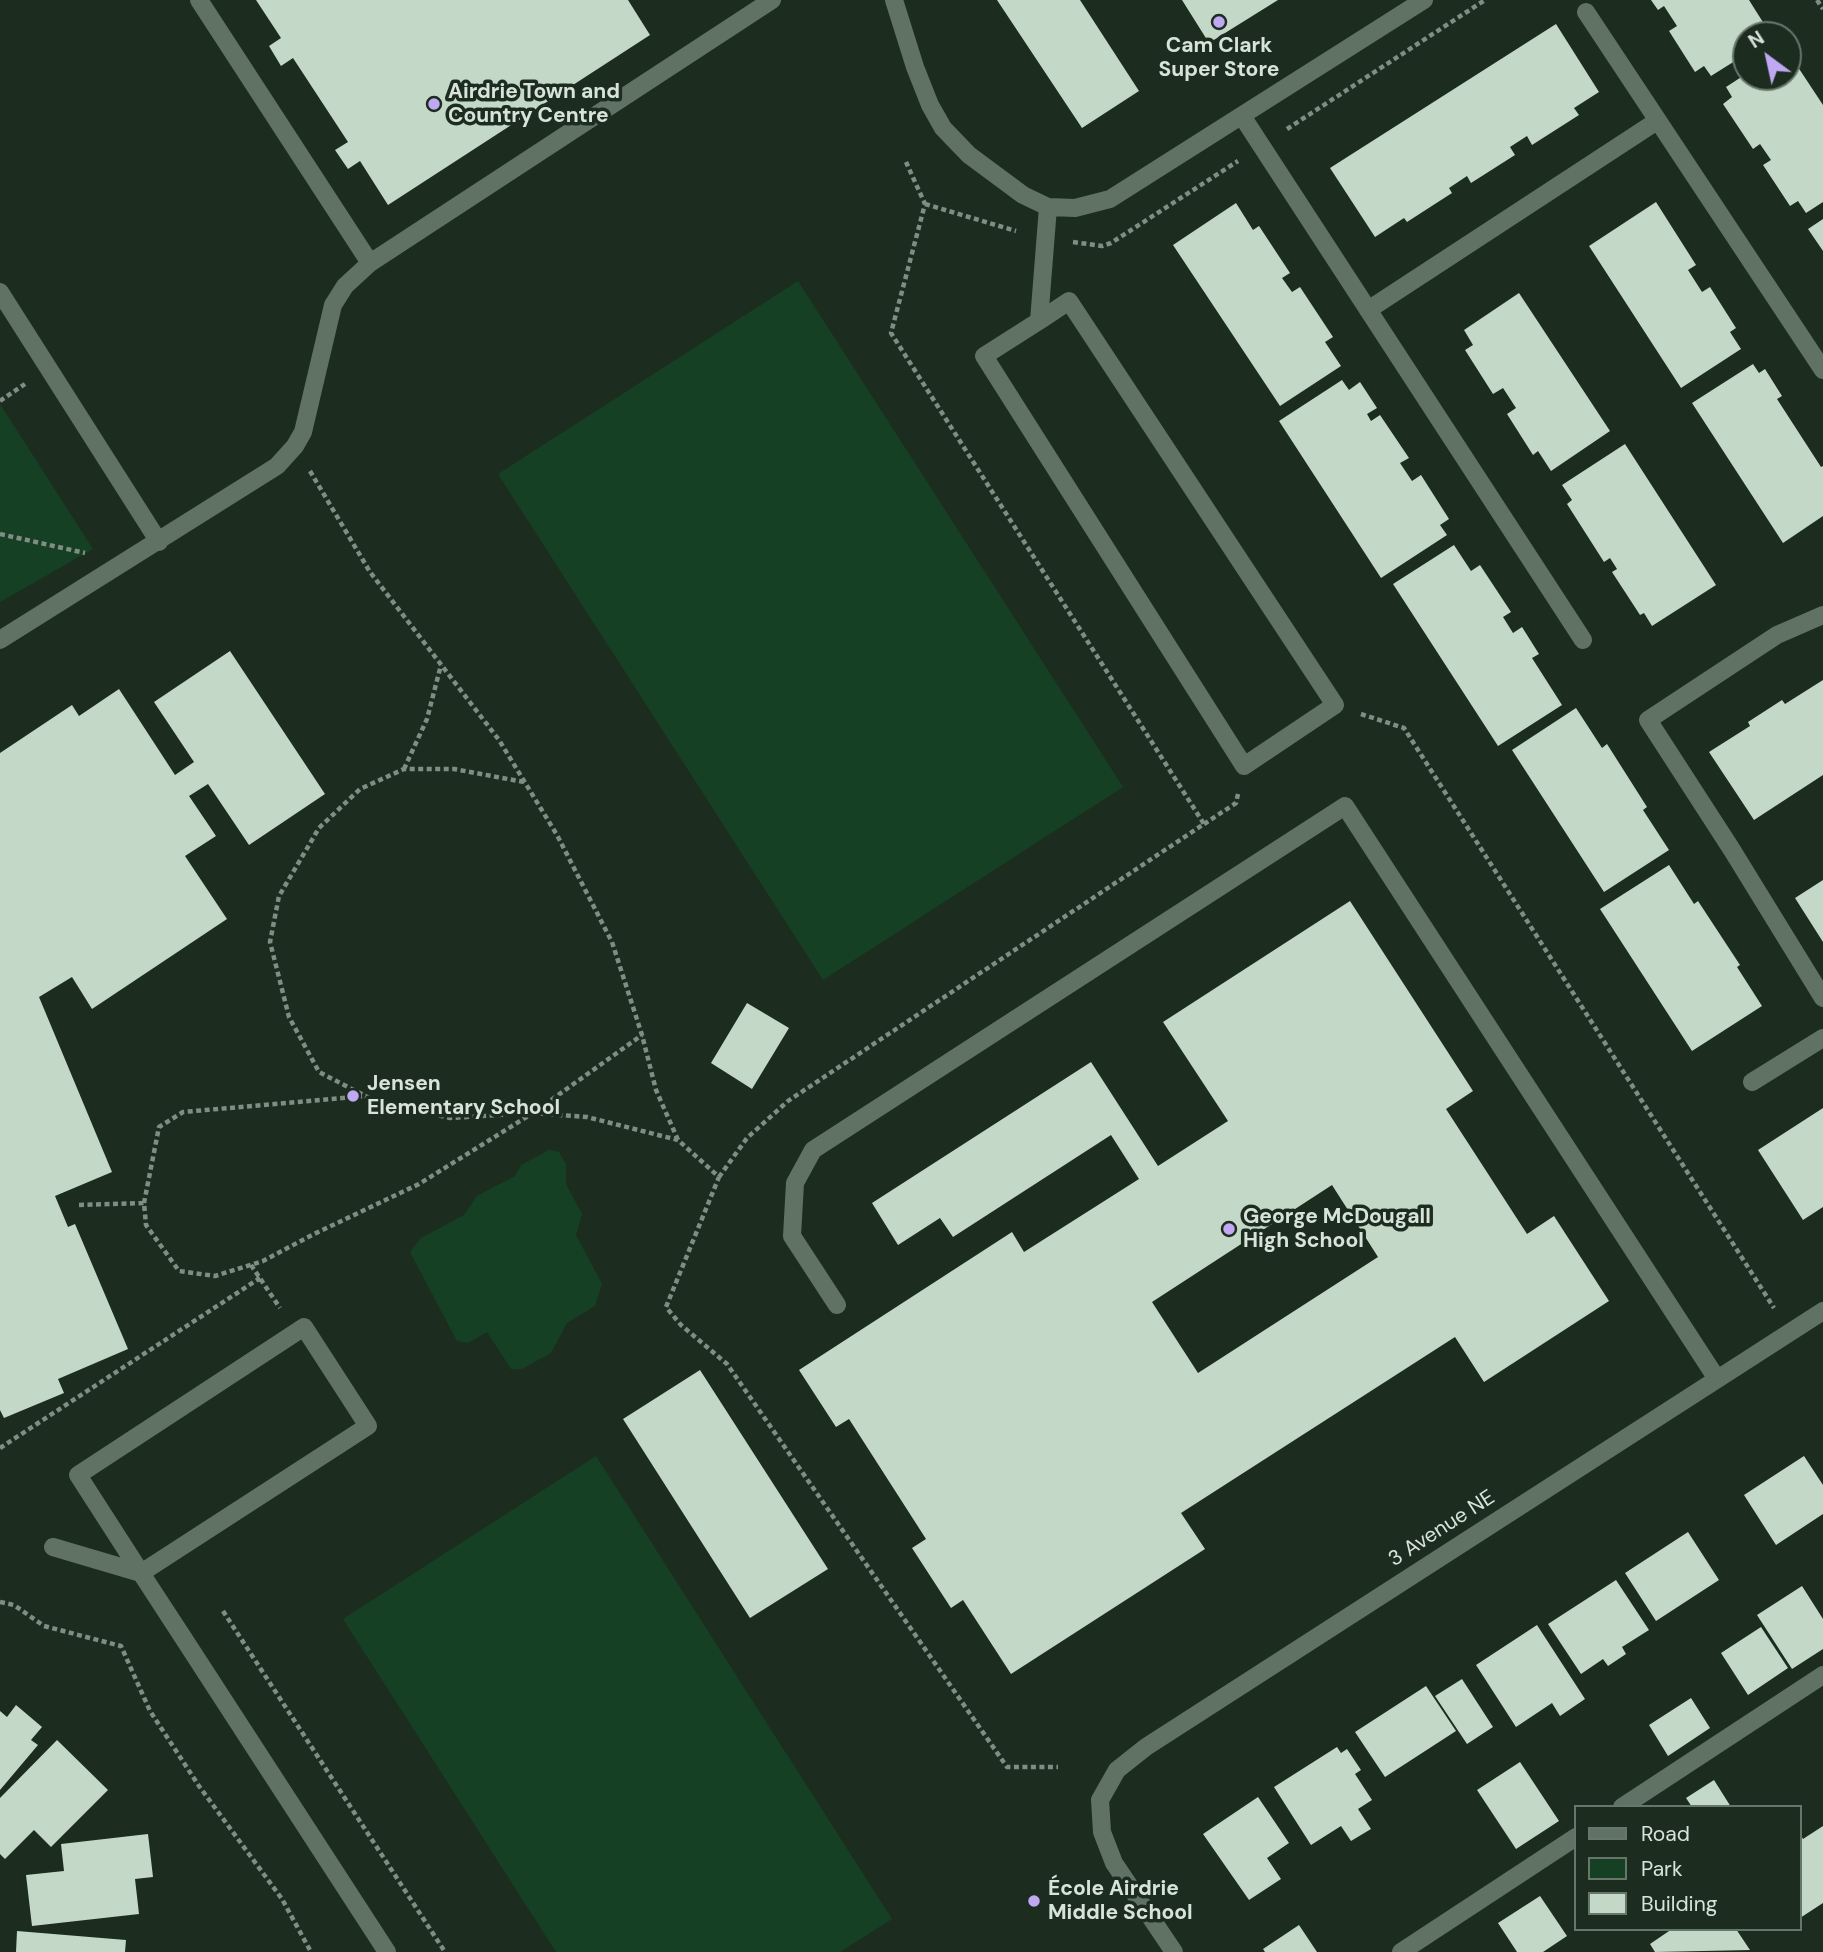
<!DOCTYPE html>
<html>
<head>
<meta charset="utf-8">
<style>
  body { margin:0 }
  #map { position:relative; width:1823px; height:1952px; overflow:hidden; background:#1c2d20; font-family:"DM Sans",sans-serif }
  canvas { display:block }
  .legend { position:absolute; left:1574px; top:1805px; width:228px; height:126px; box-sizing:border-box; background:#1c2d20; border:2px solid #67766a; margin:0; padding:9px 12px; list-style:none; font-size:21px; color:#d8e3da }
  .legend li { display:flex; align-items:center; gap:14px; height:35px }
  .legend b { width:35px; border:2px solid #67766a }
  .north { position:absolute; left:1732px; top:21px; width:70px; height:70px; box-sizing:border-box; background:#1c2d20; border:2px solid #67766a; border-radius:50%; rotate:327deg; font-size:19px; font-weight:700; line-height:28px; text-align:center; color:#d8e3da }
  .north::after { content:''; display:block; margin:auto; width:24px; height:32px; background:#c0a8f3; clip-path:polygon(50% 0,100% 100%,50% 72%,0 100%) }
</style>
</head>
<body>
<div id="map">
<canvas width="1823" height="1952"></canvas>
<ul class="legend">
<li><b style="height:9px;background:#607264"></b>Road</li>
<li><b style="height:19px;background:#154023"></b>Park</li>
<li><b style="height:19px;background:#c3d8c7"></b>Building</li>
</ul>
<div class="north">N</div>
</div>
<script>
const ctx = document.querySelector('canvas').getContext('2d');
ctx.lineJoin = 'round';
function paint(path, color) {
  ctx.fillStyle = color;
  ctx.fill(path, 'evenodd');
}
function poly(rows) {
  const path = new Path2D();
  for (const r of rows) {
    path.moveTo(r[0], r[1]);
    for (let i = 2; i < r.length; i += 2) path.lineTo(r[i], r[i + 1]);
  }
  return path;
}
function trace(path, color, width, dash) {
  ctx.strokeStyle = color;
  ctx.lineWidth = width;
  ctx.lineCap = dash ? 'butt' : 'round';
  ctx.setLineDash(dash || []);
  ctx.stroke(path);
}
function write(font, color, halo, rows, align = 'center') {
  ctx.font = font + ' "DM Sans",sans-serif';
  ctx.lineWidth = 7;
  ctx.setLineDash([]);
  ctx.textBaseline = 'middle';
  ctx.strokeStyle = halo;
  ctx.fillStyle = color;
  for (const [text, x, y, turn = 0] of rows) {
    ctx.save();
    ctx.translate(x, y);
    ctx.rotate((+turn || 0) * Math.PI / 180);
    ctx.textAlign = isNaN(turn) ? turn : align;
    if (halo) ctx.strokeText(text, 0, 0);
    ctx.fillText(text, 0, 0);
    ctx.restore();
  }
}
const green = poly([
  [798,281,1123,787,823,980,498,474],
  [0,404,93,549,0,602],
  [549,1150,559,1152,566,1164,566,1184,582,1214,576,1235,602,1284,595,1306,567,1323,551,1353,522,1369,511,1369,487,1332,468,1343,457,1341,410,1252,421,1238,464,1215,477,1196,515,1176,521,1165],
  [596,1456,892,1919,840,1952,556,1952,343,1619]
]);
const building = poly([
  [256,0,628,0,650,35,388,205,360,161,348,169,335,150,348,142,293,58,281,66,269,46,281,38],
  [997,0,1080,0,1139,91,1082,128],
  [1182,0,1278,0,1209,43],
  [1651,0,1749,0,1771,35,1746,35,1746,54,1711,76,1704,66,1695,72,1669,31,1677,26,1664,6,1658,10],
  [1556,24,1599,92,1574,108,1579,115,1532,145,1527,136,1510,147,1515,155,1471,183,1467,176,1449,188,1452,193,1407,222,1404,218,1375,237,1330,168],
  [1788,52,1823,105,1823,202,1806,213,1798,201,1790,206,1763,165,1771,160,1760,144,1753,149,1723,104,1732,97,1726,87,1746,74,1746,77,1788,77],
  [1656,202,1696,265,1688,270,1702,292,1710,287,1736,328,1730,332,1741,349,1681,388,1589,246],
  [1236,203,1253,230,1259,226,1290,273,1282,278,1292,292,1300,287,1333,337,1325,342,1341,366,1280,406,1173,245],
  [1823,219,1823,251,1808,229],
  [1519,293,1610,431,1551,471,1538,451,1533,455,1507,414,1516,408,1503,388,1493,394,1465,350,1473,345,1464,330],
  [1753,364,1759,373,1765,369,1782,396,1777,399,1821,467,1823,466,1823,516,1783,543,1692,403],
  [1342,380,1349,390,1360,382,1377,408,1367,414,1371,421,1380,415,1409,458,1400,463,1412,481,1421,475,1449,519,1440,525,1447,535,1381,578,1279,421],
  [1625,444,1716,585,1652,626,1644,613,1640,615,1612,572,1617,569,1610,558,1604,562,1567,504,1572,500,1562,485],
  [1454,545,1471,571,1480,565,1511,612,1503,617,1513,633,1522,627,1539,654,1532,658,1562,705,1498,746,1393,584],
  [230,651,325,794,249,845,208,784,189,796,216,836,185,856,227,919,92,1009,72,977,39,997,112,1172,55,1196,68,1227,75,1224,128,1349,58,1379,64,1393,4,1418,0,1410,0,753,72,705,79,716,119,689,175,775,194,762,154,702],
  [1823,680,1823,775,1754,820,1709,752,1750,726,1748,722,1782,700,1785,704],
  [1576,708,1602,748,1607,744,1647,807,1643,810,1669,850,1604,892,1512,750],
  [1669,865,1694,904,1698,901,1740,965,1737,967,1762,1006,1692,1051,1600,909],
  [1823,880,1823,942,1795,898],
  [1350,901,1473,1091,1446,1109,1527,1234,1554,1216,1609,1301,1484,1382,1455,1337,1181,1513,1205,1549,1011,1674,963,1600,951,1608,912,1548,926,1539,849,1419,836,1427,799,1370,1012,1232,1024,1252,1139,1179,1111,1135,953,1237,940,1218,898,1245,872,1203,1091,1062,1158,1166,1228,1121,1163,1022],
  [1332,1185,1378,1257,1198,1373,1152,1302],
  [747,1003,789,1028,752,1089,711,1063],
  [1823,1108,1823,1207,1803,1220,1758,1150],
  [700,1370,828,1569,750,1618,623,1419],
  [1804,1456,1823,1485,1823,1514,1776,1545,1744,1495],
  [1688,1532,1719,1580,1656,1621,1625,1573],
  [1616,1580,1649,1630,1622,1647,1626,1654,1608,1666,1603,1659,1581,1674,1548,1624],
  [1802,1586,1823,1619,1823,1649,1792,1669,1757,1615],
  [1537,1625,1585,1699,1560,1716,1552,1703,1516,1727,1476,1665],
  [1761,1627,1788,1668,1748,1695,1721,1653],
  [1462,1679,1493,1727,1467,1744,1435,1696],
  [1426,1686,1456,1731,1385,1777,1355,1732],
  [1691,1698,1710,1728,1668,1756,1649,1725],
  [16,1705,42,1727,31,1740,38,1745,0,1790,0,1711,7,1717],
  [57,1740,108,1790,51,1847,34,1830,5,1859,0,1854,0,1798],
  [1337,1747,1341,1753,1347,1749,1361,1770,1355,1774,1372,1800,1358,1809,1371,1829,1351,1841,1341,1826,1311,1845,1274,1787],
  [1520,1762,1559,1821,1516,1849,1477,1790],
  [1714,1780,1731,1807,1692,1807,1686,1798],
  [1258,1797,1289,1843,1267,1858,1281,1879,1249,1900,1203,1834],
  [1823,1826,1823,1903,1800,1918,1800,1834,1803,1839],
  [148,1834,153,1877,135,1879,139,1914,32,1926,26,1875,64,1871,61,1844],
  [1540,1896,1567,1936,1543,1952,1517,1952,1498,1923],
  [1299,1925,1317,1952,1265,1952,1263,1949],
  [1672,1929,1736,1929,1750,1950,1655,1952,1650,1944],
  [17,1931,126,1940,125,1952,16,1952]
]);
const path = poly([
  [1817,0,1823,9],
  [1287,129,1485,0],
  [925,204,1016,231],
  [1073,242,1102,246,1111,243,1238,161],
  [0,401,25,384],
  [310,471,370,572,499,740,557,835,612,942,642,1035,656,1090,678,1140,719,1177,666,1307,681,1325,727,1364,1007,1767,1058,1767],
  [0,534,85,553],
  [1361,714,1404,728,1774,1308],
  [404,769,427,719,441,665],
  [524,782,454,769,404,769,360,789,319,828,279,896,270,942,289,1017,319,1072,375,1101,450,1118,533,1113,587,1117,678,1140],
  [1204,824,1236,803,1238,794],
  [719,1177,747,1138,788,1101,1204,824,891,333,925,204,906,162],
  [144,1203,159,1127,183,1112,366,1096],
  [79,1205,144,1203,146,1225,179,1271,215,1276,263,1261,312,1235,419,1184,533,1113,642,1035],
  [251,1265,280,1308],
  [0,1448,260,1278],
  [0,1602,14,1605,44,1626,121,1646,150,1711,199,1786,282,1899,311,1952],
  [223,1611,445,1952]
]);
const service = poly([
  [199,0,370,263],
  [894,0,915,67,930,105,943,128,969,155,1023,195,1048,207,1075,208,1110,199,1424,0],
  [1586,12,1823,370],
  [1242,116,1583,640],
  [0,292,159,542],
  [1368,310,1657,121],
  [1039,321,1069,301,1335,705,1244,766,984,356,1039,321,1048,207],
  [1823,615,1777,635,1648,720,1732,850,1823,998],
  [0,640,277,466,295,446,303,432,333,305,345,286,370,263,772,0],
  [1752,1082,1823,1038],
  [837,1305,792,1236,795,1183,813,1150,1345,806,1717,1379],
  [53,1547,141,1573,368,1426,304,1327,78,1475,141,1573,184,1639,387,1952],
  [1622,1807,1823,1675],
  [1401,1952,1576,1837]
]);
const minor = poly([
  [1174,1952,1114,1863,1102,1832,1100,1800,1117,1770,1146,1747,1823,1311]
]);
const markers = [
  [1219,22,7,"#c0a8f3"],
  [434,104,7,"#c0a8f3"],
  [353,1096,7,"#c0a8f3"],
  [1229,1229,7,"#c0a8f3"],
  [1034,1901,7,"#c0a8f3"]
];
const poiNames = [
  ["Cam Clark",1219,46,"center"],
  ["Super Store",1219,70,"center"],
  ["Airdrie Town and",448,92],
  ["Country Centre",448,116],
  ["Jensen",367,1084],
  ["Elementary School",367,1108],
  ["George McDougall",1243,1217],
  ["High School",1243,1241],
  ["École Airdrie",1048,1889],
  ["Middle School",1048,1913]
];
const streetNames = [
  ["3 Avenue NE",1442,1529,-33]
];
paint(green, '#154023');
paint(building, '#c3d8c7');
trace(path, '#808d83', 4.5, [5, 3.5]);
trace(service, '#607264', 18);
trace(minor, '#607264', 18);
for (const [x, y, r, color] of markers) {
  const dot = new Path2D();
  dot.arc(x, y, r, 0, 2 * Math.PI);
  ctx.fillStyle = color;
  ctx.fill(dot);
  trace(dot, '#1c2d20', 2.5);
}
write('bold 21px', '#d8e3da', '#1c2d20', poiNames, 'left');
write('21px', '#d8e3da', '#1c2d20', streetNames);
</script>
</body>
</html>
